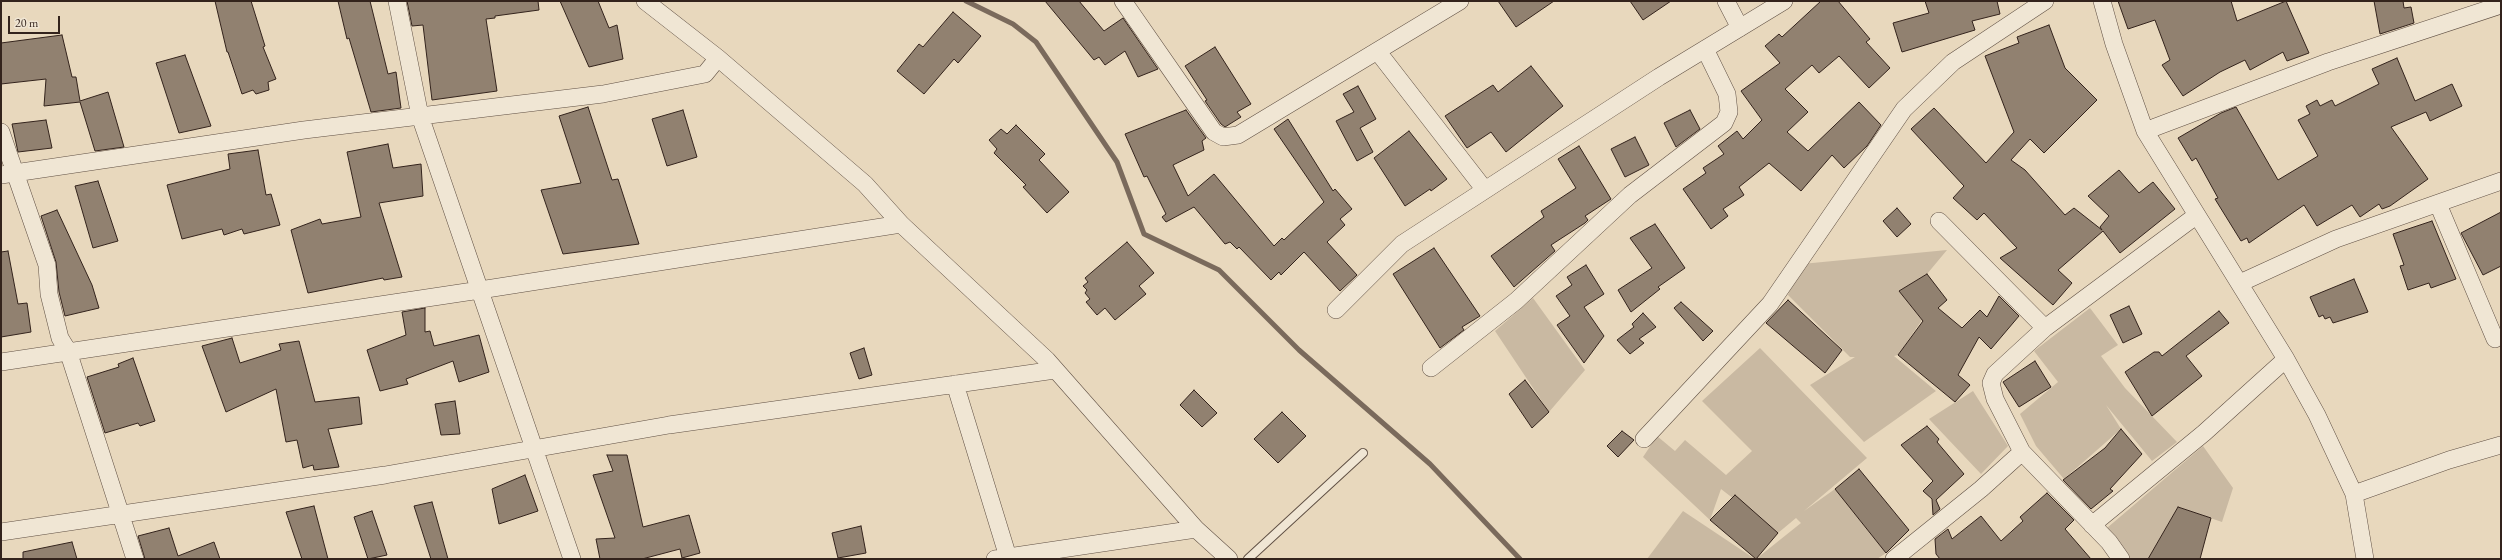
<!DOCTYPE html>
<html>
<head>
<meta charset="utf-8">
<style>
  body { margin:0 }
  #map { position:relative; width:2502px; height:560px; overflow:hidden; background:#e8d8bd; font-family:"EB Garamond",serif }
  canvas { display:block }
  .frame { position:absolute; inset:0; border:2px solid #33231c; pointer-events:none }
  .scale { position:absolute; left:8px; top:16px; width:52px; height:18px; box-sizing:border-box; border:2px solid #33231c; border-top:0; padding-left:5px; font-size:12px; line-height:14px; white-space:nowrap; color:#33231c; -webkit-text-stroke:3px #f0e6d4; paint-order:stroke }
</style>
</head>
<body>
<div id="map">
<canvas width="2502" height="560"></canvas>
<div class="frame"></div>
<div class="scale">20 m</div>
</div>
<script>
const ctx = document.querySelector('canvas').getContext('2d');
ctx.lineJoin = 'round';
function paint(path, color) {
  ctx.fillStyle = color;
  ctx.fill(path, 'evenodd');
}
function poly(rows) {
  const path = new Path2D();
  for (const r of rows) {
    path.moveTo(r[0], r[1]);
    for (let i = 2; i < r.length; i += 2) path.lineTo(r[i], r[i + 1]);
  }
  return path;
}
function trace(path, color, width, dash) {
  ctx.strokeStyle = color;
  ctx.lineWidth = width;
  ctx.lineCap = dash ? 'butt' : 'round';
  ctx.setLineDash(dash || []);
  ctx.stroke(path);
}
const green = poly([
  [1947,250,1927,274,1899,291,1922,320,1898,355,1894,356,1936,391,1864,442,1810,385,1855,357,1850,357,1788,295,1802,264],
  [1533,298,1585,370,1549,412,1495,331],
  [2090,308,2118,345,2101,356,2125,388,2177,442,2152,461,2106,405,2121,429,2064,479,2036,446,2020,414,2058,382,2034,351],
  [1760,348,1867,458,1804,511,1835,489,1886,553,1877,559,1756,559,1801,523,1796,518,1778,533,1721,489,1710,520,1643,457,1657,436,1675,451,1685,440,1726,475,1752,451,1702,401],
  [1973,391,2008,446,1981,474,1929,419],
  [2203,446,2233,488,2222,522,2178,507,2148,559,2128,559,2107,528],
  [1683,511,1755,559,1647,559]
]);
const stream = poly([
  [966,1,1013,24,1036,42,1117,162,1144,234,1219,270,1299,350,1430,464,1520,559]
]);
const building = poly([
  [215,1,251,1,265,46,263,47,276,79,268,82,269,90,256,94,253,90,242,94,228,52,227,52,215,1],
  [338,1,370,1,388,74,396,72,401,108,371,112,349,38,347,39,338,1],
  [407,1,538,1,539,10,495,16,495,18,486,19,497,91,432,100,423,25,412,26,407,1],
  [560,1,598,1,609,28,617,25,623,59,589,67,560,1],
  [1045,1,1079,1,1104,31,1123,18,1158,69,1138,77,1125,51,1105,65,1099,57,1094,60,1045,1],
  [1498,1,1554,1,1516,27,1498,1],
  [1630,1,1671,1,1643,20,1630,1],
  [1821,1,1838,1,1870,39,1866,42,1890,68,1869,88,1839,56,1819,73,1812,65,1785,89,1808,112,1787,132,1808,151,1859,102,1881,125,1867,146,1844,168,1832,155,1801,191,1769,163,1739,187,1744,195,1723,209,1728,216,1711,229,1683,189,1706,173,1703,168,1724,154,1718,146,1737,131,1743,139,1762,120,1741,91,1780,63,1765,46,1779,34,1782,37,1821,1],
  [1925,1,1997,1,2000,14,1972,21,1975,30,1902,52,1893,23,1929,13,1925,1],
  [2118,1,2231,1,2237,21,2286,1,2309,53,2287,61,2283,52,2250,70,2245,60,2220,72,2183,96,2162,65,2170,60,2155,20,2128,29,2118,1],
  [2374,1,2403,1,2404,8,2411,7,2414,23,2380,34,2374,1],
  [953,12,981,36,958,63,954,59,924,94,897,71,919,44,923,47,953,12],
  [2049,25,2065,68,2097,100,2044,153,2030,139,2011,160,2025,170,2065,215,2074,208,2102,230,2100,227,2109,216,2088,196,2119,170,2139,193,2153,182,2175,209,2120,253,2103,231,2058,270,2072,283,2053,305,2000,258,2017,248,1984,213,1977,220,1953,198,1964,186,1911,129,1934,108,1986,163,2014,132,1985,56,2019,43,2017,37,2049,25],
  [62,35,72,77,76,77,80,101,108,92,124,147,95,151,80,102,44,106,46,79,1,84,1,43,62,35],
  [1215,47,1251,104,1237,112,1241,117,1225,127,1221,124,1205,101,1207,100,1185,66,1215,47],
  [185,55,211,126,179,133,156,63,185,55],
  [2397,58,2415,101,2452,84,2462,106,2430,121,2426,112,2391,127,2428,179,2390,206,2382,209,2379,204,2360,217,2352,205,2317,226,2304,205,2249,243,2247,238,2241,241,2215,199,2218,198,2196,158,2192,161,2178,138,2221,113,2236,107,2278,180,2318,156,2298,120,2310,114,2306,106,2317,100,2320,106,2332,100,2335,106,2379,84,2372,69,2397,58],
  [1531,66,1563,106,1506,152,1491,132,1467,148,1445,116,1493,85,1498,92,1531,66],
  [1358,86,1376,119,1360,128,1373,152,1357,161,1336,121,1354,112,1343,94,1358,86],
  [588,107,612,180,618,179,639,244,563,254,541,190,581,183,559,116,588,107],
  [683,110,697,157,667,166,652,119,683,110],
  [1186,110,1206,138,1202,141,1204,150,1173,165,1188,196,1214,174,1274,246,1282,238,1284,240,1324,202,1274,129,1288,119,1333,191,1335,189,1352,209,1340,219,1345,225,1327,242,1357,275,1340,291,1304,252,1281,275,1279,272,1271,280,1239,247,1237,249,1230,242,1225,244,1194,207,1166,222,1162,217,1166,214,1147,176,1144,177,1125,134,1186,110],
  [1690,110,1700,129,1676,147,1664,123,1690,110],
  [46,120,52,148,18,152,12,124,46,120],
  [1016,125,1045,154,1039,160,1069,192,1047,213,1023,187,1026,185,994,153,997,149,989,140,1001,129,1007,134,1016,125],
  [1409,131,1447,179,1431,191,1430,189,1405,206,1374,158,1409,131],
  [1635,137,1649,165,1625,177,1611,149,1635,137],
  [388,144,393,168,421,164,423,196,379,203,402,277,384,280,383,278,308,293,291,230,320,219,322,224,361,217,347,152,388,144],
  [1579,146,1611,199,1585,216,1588,220,1585,223,1551,245,1555,251,1514,287,1491,256,1544,217,1541,211,1576,188,1558,159,1579,146],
  [258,150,266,195,271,194,280,225,244,234,242,229,224,235,222,229,182,239,167,185,230,169,228,154,258,150],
  [98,181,118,241,93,248,75,186,98,181],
  [1897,208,1911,224,1897,237,1883,221,1897,208],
  [57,210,92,285,99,308,65,316,59,292,56,262,41,216,57,210],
  [2501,212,2501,266,2483,275,2461,233,2501,212],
  [2432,221,2456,279,2431,288,2429,283,2408,290,2400,266,2404,265,2393,234,2432,221],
  [1655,224,1685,268,1658,287,1660,289,1631,312,1618,290,1652,268,1630,238,1655,224],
  [1127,242,1154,273,1139,286,1146,294,1115,320,1105,308,1097,315,1086,302,1090,299,1085,293,1087,290,1083,286,1088,282,1085,278,1127,242],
  [1434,248,1480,316,1462,327,1464,330,1440,348,1393,274,1434,248],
  [8,251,18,304,27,303,31,332,1,337,1,252,8,251],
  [1586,265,1604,294,1584,307,1604,336,1584,363,1557,325,1570,316,1556,296,1572,285,1567,277,1586,265],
  [1927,274,1947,300,1938,308,1962,328,1980,310,1987,317,1999,296,2019,316,1991,349,1979,337,1958,375,1970,385,1955,402,1898,355,1923,321,1899,291,1927,274],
  [2354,279,2368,312,2333,323,2330,317,2325,319,2323,315,2319,317,2310,297,2354,279],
  [1788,300,1842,350,1825,373,1766,323,1788,300],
  [1681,302,1713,331,1703,341,1674,308,1681,302],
  [2129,306,2142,334,2123,343,2110,315,2129,306],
  [425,308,425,332,430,331,434,346,479,335,489,372,459,382,453,361,406,379,408,384,380,391,367,350,406,335,402,312,425,308],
  [2219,311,2229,323,2186,356,2202,376,2152,416,2125,372,2154,352,2159,352,2162,356,2219,311],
  [1643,313,1656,327,1639,339,1644,343,1630,354,1617,340,1634,327,1632,324,1643,313],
  [232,338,240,363,281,350,279,344,299,341,315,402,359,397,362,424,328,429,339,467,314,470,313,465,303,468,297,440,286,442,276,389,226,412,202,346,232,338],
  [864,348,872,375,859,379,850,353,864,348],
  [133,358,155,421,140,426,138,423,105,433,87,377,119,367,118,364,133,358],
  [2035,361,2051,387,2019,407,2003,382,2035,361],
  [1525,380,1549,412,1532,428,1509,394,1525,380],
  [1194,390,1217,413,1202,427,1180,405,1194,390],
  [455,401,460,434,441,435,435,404,455,401],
  [1282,412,1306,436,1278,463,1254,439,1282,412],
  [1927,426,1939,439,1937,442,1964,474,1936,500,1940,509,1933,515,1932,499,1923,491,1933,481,1901,445,1927,426],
  [2121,429,2142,454,2110,489,2113,491,2091,509,2063,480,2105,448,2121,429],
  [1622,431,1634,440,1618,457,1607,446,1622,431],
  [607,455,627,455,643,527,689,515,700,553,682,558,680,549,642,559,600,559,596,539,615,538,593,475,613,471,607,455],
  [1859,469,1909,530,1886,553,1835,489,1859,469],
  [525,475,538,511,499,524,492,489,525,475],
  [2047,493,2074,520,2065,529,2091,559,1940,559,1936,554,1935,539,1948,529,1952,539,1981,516,2001,541,2023,521,2020,517,2047,493],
  [1735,495,1778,533,1756,559,1710,520,1735,495],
  [432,502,448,559,431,559,414,506,432,502],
  [314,506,328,559,302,559,286,512,314,506],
  [2178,507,2211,518,2200,559,2148,559,2178,507],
  [372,511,387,555,368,559,354,517,372,511],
  [861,526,866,553,838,558,832,533,861,526],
  [169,528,178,556,214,542,220,559,145,559,138,536,169,528],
  [72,542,77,559,23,559,23,552,72,542]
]);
const service = poly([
  [1248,559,1363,453]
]);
const minor = poly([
  [397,1,420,116,572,559],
  [645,1,718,58,865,184,901,224,1047,360,1196,529,1229,559],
  [1123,1,1214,132,1223,137,1238,135,1460,1],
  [1726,1,1740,28],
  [2102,1,2114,44,2145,131,2286,359,2317,415,2354,494,2365,559],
  [1378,52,1485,190],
  [2145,131,2328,62,2501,5],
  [1,132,47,265,49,294,60,338,68,351,135,559],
  [1,175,304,130,603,94,705,74,718,58],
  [2438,204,2495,339],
  [1939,221,2045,328],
  [2240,283,2336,239,2501,181],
  [1336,310,1402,244,1659,77,1784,1],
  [1,362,480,290,901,224],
  [1431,368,1516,301,1630,195,1724,123,1729,112,1727,94,1705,49],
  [955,384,1008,557],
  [1644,439,1770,304,1904,109,1953,62,2045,1],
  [2354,494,2449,460,2501,445],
  [2092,525,2204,433,2286,359],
  [1,532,385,475,669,425,1055,370],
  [995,559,1196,529],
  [1894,559,1981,489,2022,452],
  [2121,559,2109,542,2022,452,1995,399,1991,383,1995,374,2045,328,2197,215]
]);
paint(green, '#c9b9a2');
trace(stream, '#7a6a5c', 5);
paint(building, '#918170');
trace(building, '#33231c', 1);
trace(service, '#605044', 10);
trace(minor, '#605044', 18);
trace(service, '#f0e6d4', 8);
trace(minor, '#f0e6d4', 17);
</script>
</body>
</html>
